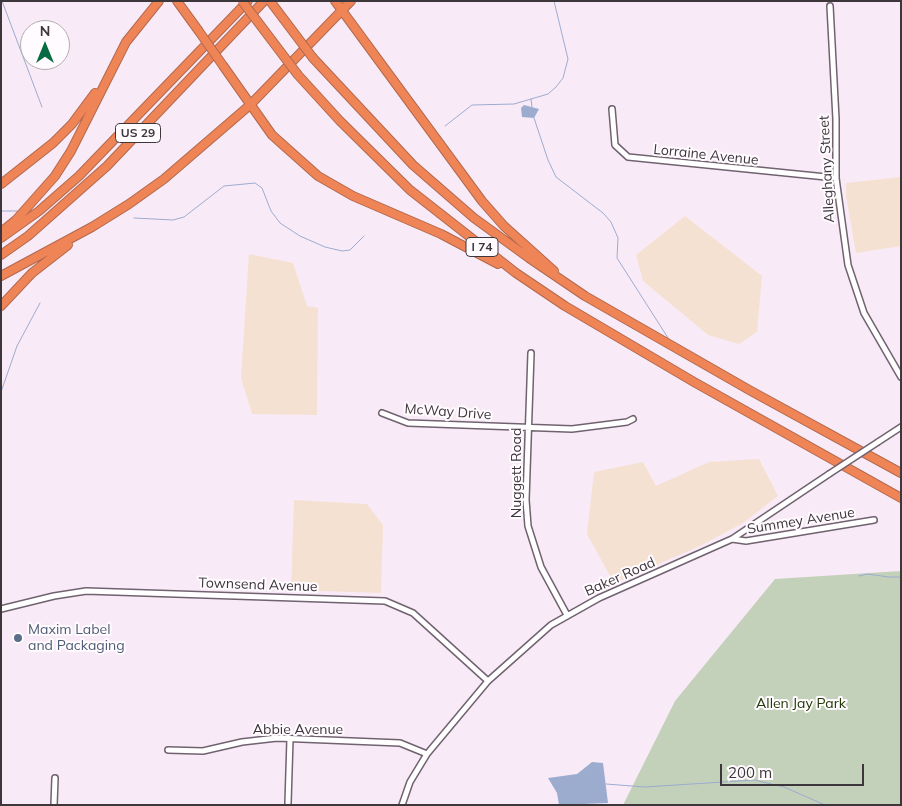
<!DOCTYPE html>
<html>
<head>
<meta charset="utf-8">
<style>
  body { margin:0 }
  #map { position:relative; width:902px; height:806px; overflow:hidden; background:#f9eaf7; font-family:Mulish,sans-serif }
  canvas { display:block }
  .frame { position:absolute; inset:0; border:2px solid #3d373c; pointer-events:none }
  .north { position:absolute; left:20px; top:20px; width:50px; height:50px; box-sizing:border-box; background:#fffbfe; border:1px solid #b1adb0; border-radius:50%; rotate:0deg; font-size:14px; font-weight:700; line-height:20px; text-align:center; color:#3d373c }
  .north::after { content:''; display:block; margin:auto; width:18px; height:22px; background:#086c42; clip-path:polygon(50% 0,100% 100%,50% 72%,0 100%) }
  .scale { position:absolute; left:720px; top:764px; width:144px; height:22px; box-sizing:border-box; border:2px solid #3d373c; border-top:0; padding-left:6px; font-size:15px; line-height:18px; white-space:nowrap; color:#3d373c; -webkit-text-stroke:4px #fffbfe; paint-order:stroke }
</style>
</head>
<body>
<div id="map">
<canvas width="902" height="806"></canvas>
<div class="frame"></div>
<div class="north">N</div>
<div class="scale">200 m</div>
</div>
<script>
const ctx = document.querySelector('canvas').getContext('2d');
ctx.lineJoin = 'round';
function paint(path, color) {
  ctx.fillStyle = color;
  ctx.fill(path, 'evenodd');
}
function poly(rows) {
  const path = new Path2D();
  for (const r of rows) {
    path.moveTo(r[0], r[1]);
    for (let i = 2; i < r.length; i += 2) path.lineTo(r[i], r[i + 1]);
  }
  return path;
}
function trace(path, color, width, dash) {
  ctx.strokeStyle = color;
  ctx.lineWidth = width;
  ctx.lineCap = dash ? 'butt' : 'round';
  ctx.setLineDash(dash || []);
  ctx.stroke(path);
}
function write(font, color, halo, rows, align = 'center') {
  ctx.font = font + ' Mulish,sans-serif';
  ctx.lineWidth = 4;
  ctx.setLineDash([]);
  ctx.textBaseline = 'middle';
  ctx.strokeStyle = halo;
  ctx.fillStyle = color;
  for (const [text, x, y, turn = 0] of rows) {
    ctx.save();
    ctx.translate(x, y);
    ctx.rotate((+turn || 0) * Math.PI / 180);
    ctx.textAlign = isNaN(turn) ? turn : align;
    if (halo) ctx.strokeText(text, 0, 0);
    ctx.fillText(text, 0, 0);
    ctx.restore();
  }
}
const industrial = poly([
  [901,177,901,246,856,253,846,196,846,183],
  [685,216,762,276,757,332,739,344,708,335,643,281,636,255],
  [249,254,293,263,307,306,318,308,317,415,252,414,241,378],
  [759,459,778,496,743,523,700,546,614,583,587,534,594,472,643,462,656,486,709,462],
  [294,500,367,504,383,525,381,593,291,590]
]);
const green = poly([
  [901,571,901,805,623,805,675,701,775,579]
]);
const water = poly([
  [524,105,539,109,534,118,522,117,521,108],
  [592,762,603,763,608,803,559,805,557,793,548,778,577,774]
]);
const stream = poly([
  [2,1,42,107],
  [531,99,532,107],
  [534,118,548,160,556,177,603,213,611,222,618,238,617,258,670,341],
  [445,126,472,105,514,104,548,94,556,87,563,78,568,59,554,1],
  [1,211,19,211],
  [134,218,173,220,184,217,224,186,255,183,262,188,271,211,280,223,300,236,325,247,342,251,350,250,364,236],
  [1,392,17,346,40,303],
  [859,576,867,574,889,577,901,577],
  [606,784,645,787,754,780,784,787,825,805]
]);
const minor = poly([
  [830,6,836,119,836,178,848,265,864,313,901,377],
  [612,109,615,145,628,157,836,178],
  [531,353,526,500,528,526,541,567,567,615],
  [382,413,408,423,572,429,627,422,633,419],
  [878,442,901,427],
  [732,539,746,541,874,520],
  [1,609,54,596,86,591,385,601,413,613,488,681],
  [168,750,203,751,242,742,277,738,400,743,427,754],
  [288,803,290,739],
  [54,805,55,778],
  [402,805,410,782,427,754,488,681,551,625,599,598,732,539,829,474]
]);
const highway = poly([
  [177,1,198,30],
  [335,1,482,201,504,226,554,271],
  [313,58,413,165,474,218,529,258,585,296,751,391,901,473],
  [224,67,272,135,318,176,353,196,441,234,498,264],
  [298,75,340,121,410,190,516,273,565,306,694,382,901,498],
  [1,184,53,143,72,124,95,93],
  [1,232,16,220,55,176,71,151,126,42,159,1],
  [1,238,39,211,79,176,248,1],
  [1,255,28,236,107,166,264,1],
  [1,276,92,227,129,204,164,179,250,105,351,1],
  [1,306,32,273,68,245]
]);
const minorBridge = poly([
  [829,474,878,442]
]);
const highwayBridge = poly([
  [242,1,298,75],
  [270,1,313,58],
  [198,30,224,67]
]);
const markers = [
  [18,638,5,"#5c6f8a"]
];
const shields = [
  [138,133,45],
  [482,247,32]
];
const shieldNames = [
  ["US 29",138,133],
  ["I 74",482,247]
];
const streetNames = [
  ["Lorraine Avenue",706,155,6],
  ["Alleghany Street",827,169,-93],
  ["McWay Drive",448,412,4],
  ["Nuggett Road",517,473,-90],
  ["Summey Avenue",801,521,-9],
  ["Baker Road",620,577,-24],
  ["Townsend Avenue",258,585,2],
  ["Abbie Avenue",298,730]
];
const serviceNames = [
  ["Maxim Label",28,630],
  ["and Packaging",28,646]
];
const parkNames = [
  ["Allen Jay Park",801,704]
];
paint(industrial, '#f5e1d2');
paint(green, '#c3d1ba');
paint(water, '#9caccf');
trace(stream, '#9caccf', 1);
trace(minor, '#70636f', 8);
trace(highway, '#b1694e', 10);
trace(minor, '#fff', 5);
trace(highway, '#ef8457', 8);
trace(minorBridge, '#70636f', 8, []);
trace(highwayBridge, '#b1694e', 10, []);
trace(minorBridge, '#fff', 5);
trace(highwayBridge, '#ef8457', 8);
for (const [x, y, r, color] of markers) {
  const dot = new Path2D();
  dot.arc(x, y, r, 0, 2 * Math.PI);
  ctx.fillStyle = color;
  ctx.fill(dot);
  trace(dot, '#fffbfe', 2);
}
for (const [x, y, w] of shields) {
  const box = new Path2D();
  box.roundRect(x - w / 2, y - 9.5, w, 19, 4);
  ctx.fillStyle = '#fffbfe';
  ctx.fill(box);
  trace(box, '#3d373c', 1);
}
write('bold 12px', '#3d373c', null, shieldNames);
write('14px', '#3d373c', '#fffbfe', streetNames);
write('14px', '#4e5e75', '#fffbfe', serviceNames, 'left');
write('14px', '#203a05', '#fffbfe', parkNames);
</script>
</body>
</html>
